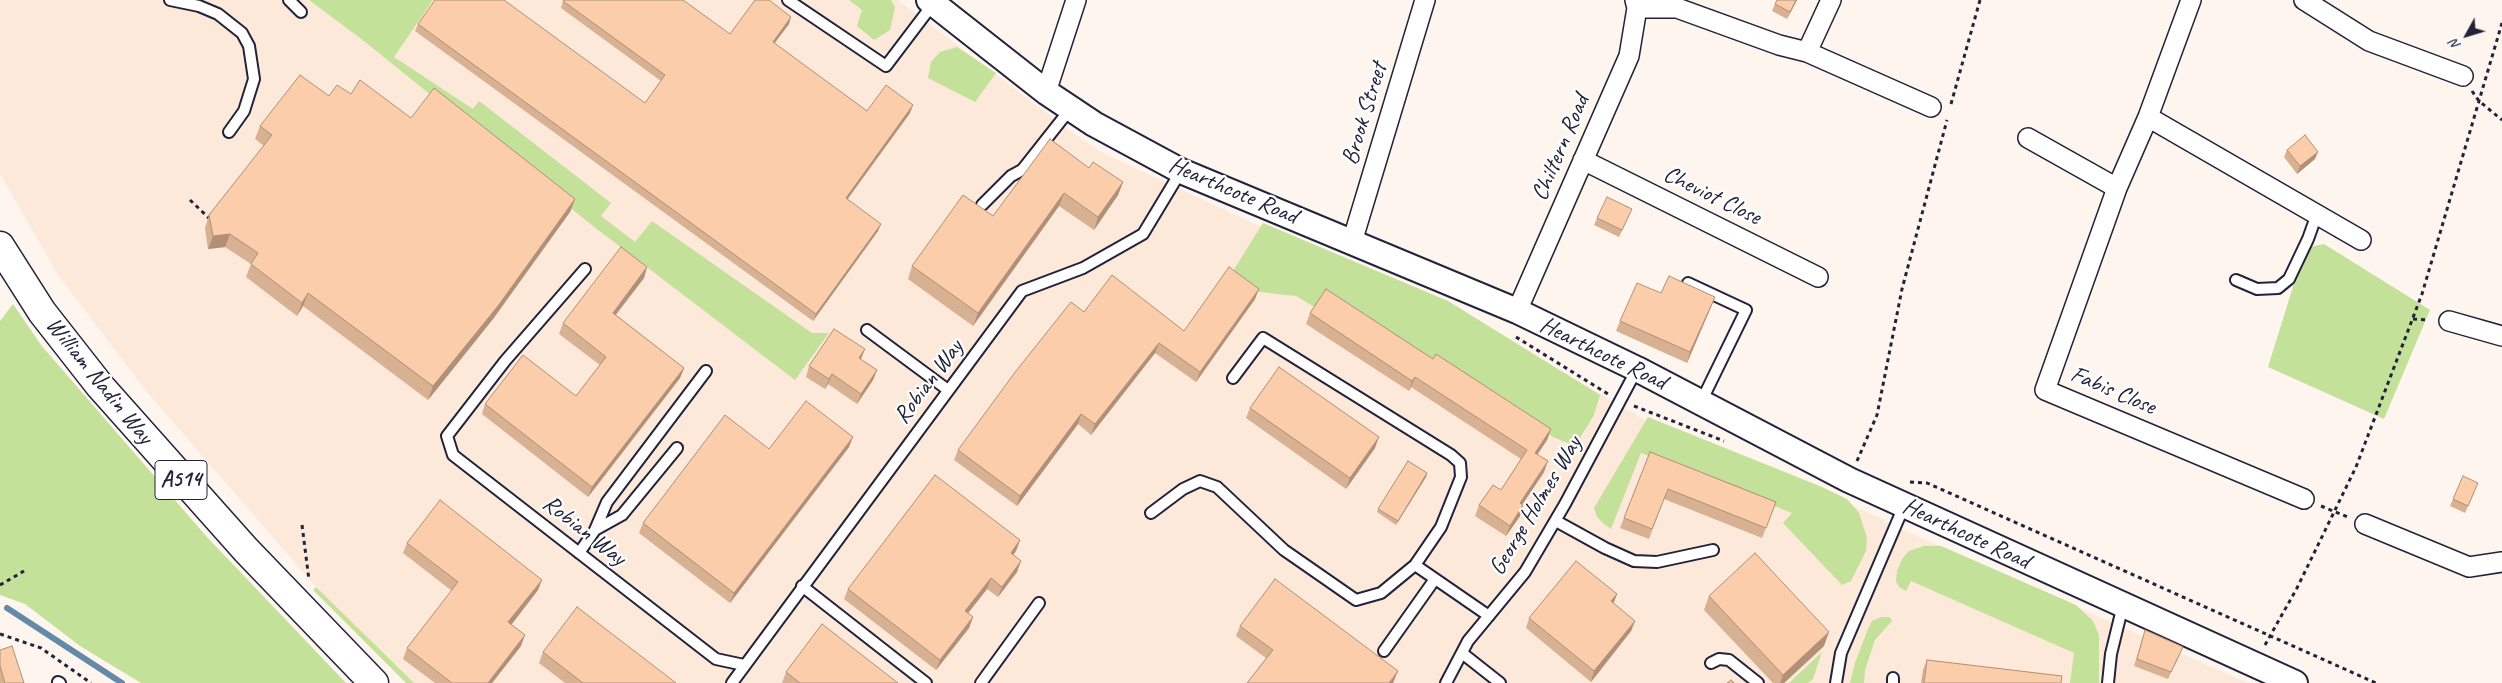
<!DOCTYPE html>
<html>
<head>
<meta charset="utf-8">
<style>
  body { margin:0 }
  #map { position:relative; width:2502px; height:683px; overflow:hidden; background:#fef5ee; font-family:Caveat,sans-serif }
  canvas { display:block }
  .north { position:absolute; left:2442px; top:10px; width:50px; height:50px; -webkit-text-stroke:4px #fff; paint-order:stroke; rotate:231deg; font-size:14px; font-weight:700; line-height:20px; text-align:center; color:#22223b }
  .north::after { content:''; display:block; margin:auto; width:18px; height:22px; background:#22223b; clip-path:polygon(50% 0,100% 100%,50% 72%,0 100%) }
</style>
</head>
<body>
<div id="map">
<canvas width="2502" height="683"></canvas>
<div class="north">N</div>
</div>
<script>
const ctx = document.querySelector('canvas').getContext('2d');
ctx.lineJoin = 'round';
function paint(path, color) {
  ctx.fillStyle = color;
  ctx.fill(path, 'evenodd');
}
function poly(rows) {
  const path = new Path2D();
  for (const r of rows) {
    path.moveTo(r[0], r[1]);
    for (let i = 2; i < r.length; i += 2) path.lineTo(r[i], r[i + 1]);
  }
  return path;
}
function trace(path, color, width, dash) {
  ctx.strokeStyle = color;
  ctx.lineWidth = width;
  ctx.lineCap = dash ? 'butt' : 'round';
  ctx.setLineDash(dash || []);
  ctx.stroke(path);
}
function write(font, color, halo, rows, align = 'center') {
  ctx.font = font + ' Caveat,sans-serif';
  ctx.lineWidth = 4.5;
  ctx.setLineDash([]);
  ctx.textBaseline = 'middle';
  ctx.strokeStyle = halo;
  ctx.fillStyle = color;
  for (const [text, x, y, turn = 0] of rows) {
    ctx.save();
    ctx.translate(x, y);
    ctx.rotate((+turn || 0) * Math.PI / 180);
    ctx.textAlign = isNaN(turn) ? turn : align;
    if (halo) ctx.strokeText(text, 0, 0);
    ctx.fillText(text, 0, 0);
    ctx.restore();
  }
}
const built = poly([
  [0,0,309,0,364,41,391,0,898,0,1070,131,1101,152,1255,224,1437,298,1645,420,1819,489,1904,530,2248,683,412,683,316,587,146,391,58,275,0,174]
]);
const green = poly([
  [309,0,433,0,394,57,473,109,479,101,611,203,601,216,635,242,652,221,812,333,829,333,795,380,593,226,364,41],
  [849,0,891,0,895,7,890,30,874,40,857,26,862,10],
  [957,47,996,73,975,102,928,78,931,62,940,52],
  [1263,223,1448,301,1600,395,1594,415,1575,446,1553,437,1435,360,1429,362,1316,308,1296,296,1259,292,1233,271],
  [2324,244,2430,310,2384,419,2268,367,2305,248],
  [13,304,41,345,206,536,346,683,141,683,80,646,25,604,0,595,0,321],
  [1648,417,1822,487,1847,499,1859,513,1867,538,1866,551,1851,581,1842,585,1783,523,1792,513,1641,453,1611,529,1604,524,1597,517,1594,508],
  [1924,546,1941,546,2076,605,2093,621,2099,635,2099,683,2070,683,2074,653,1911,581,1906,591,1899,587,1896,581,1897,571,1902,559,1909,551],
  [316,587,414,683,406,683,313,590],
  [1881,617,1890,617,1892,621,1875,640,1865,670,1864,683,1850,683,1855,663,1868,629,1872,621],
  [1822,652,1813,679,1808,683,1789,683]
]);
const stream = poly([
  [7,608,122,683]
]);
const path = poly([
  [2472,91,2479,101,2502,120],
  [1951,104,1980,0],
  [190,200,211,220],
  [2413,319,2429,320],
  [1516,337,1608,394],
  [1634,406,1724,441],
  [1857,461,1877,415,1902,289,1947,120],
  [1910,482,1927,483,2376,683],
  [2321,506,2348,517],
  [302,525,309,580],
  [0,585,24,571],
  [0,634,41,648,91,683],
  [2265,645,2297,588,2356,467,2422,294,2502,23]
]);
const service = poly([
  [170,0,199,6,218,14,242,33,249,46,254,79,244,111,229,132],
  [289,0,301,12],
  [788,0,886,66,933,4],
  [982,205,1011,176,1022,170,1071,108],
  [585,269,505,361,447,436,453,455,716,659,744,665],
  [2236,280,2257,289,2278,288,2289,279,2308,239,2317,214],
  [1688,283,1746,310,1701,402],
  [867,330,948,390],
  [1233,378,1263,338,1451,455,1460,463,1461,477,1441,527,1415,565,1489,616],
  [1151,513,1183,489,1200,481,1217,487,1284,550,1356,600,1381,593,1415,565],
  [1556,521,1605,548,1634,561,1657,562,1713,550],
  [595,530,622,515,677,448],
  [579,553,595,530,607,502,706,371],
  [802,586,926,683],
  [1384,651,1435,579],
  [1462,653,1500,683],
  [1711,663,1719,659,1729,660,1758,683],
  [58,682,60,683],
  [732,683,1022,291,1083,268,1143,234,1181,171],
  [981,683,1039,603],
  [1446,683,1468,641,1525,572,1565,504,1637,369],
  [1836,683,1841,653,1904,506],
  [1893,683,1893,678],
  [2108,683,2111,654,2123,605]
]);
const minor = poly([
  [2191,0,2148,117,2117,188,2045,390,2304,499],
  [2304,0,2369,41,2463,76],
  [1637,8,1677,8,1779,45,1807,52,1831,0],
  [1807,52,1931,107],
  [1046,92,1076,0],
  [2148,117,2361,240],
  [2028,138,2117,188],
  [1583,160,1818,277],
  [1352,242,1425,0],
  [1517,311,1629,56,1637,8,1635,0],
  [2449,321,2502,336],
  [2365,524,2469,567,2502,562]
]);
const tertiary = poly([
  [929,0,1046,92,1094,124,1181,171,1517,311,1637,369,1849,480,2295,683]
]);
const primary = poly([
  [0,246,42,312,100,386,246,550,374,683]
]);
const wall = poly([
  [1797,0,1787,19,1772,11,1775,4],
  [563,1,730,34,789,24,774,44,867,111,910,113,847,200,878,231,813,321,415,31,418,24,645,103,661,81,561,8],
  [351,94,411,118,575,199,570,212,493,319,428,400,303,306,297,316,246,277,251,264,225,247,208,249,205,228,209,215,264,146,255,139,260,126,329,96],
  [2287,150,2315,159,2297,174,2284,157],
  [1089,168,1123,182,1118,195,1094,230,1059,206,973,326,908,279,912,266,993,216],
  [1629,216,1619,237,1594,225,1597,218],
  [647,267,644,278,616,315,684,368,680,378,588,497,482,414,485,404,576,396,600,365,559,334,563,323],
  [1661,293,1715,297,1711,307,1687,363,1616,331,1620,321],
  [1255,299,1196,382,1155,353,1091,435,1078,424,1017,506,954,460,958,450,1084,312,1184,331],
  [1310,313,1433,359,1551,429,1547,440,1537,455,1544,472,1522,505,1520,516,1506,536,1475,516,1479,505,1501,490,1521,459,1411,387,1409,391,1306,324],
  [861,360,877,370,873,380,857,404,828,384,825,389,806,377,809,366],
  [1250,408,1375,448,1346,489,1246,418],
  [849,447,730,603,639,533,643,523,769,449],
  [1650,452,1776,502,1762,538,1664,499,1649,539,1620,528],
  [1427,473,1426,477,1396,525,1377,512,1378,509],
  [2475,490,2465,513,2450,506,2453,499],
  [1020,540,1016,551,1013,555,1017,572,998,597,987,589,968,613,973,617,969,628,936,670,844,599,848,589],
  [407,543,538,590,511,625,521,646,492,683,435,683,403,659,407,648,452,591,403,553],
  [1617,594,1613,603,1635,621,1631,631,1591,682,1526,628,1529,618],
  [1709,596,1824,646,1784,683,1773,683,1704,610],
  [1240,626,1394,681,1393,683,1247,683,1266,658,1236,636],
  [2145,630,2180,654,2168,679,2134,666],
  [0,650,24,683,0,683],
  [543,652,676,683,565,683,539,663],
  [1927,660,2061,683,1921,683,1923,670],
  [786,672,898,683,782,683]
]);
const shadedWall = poly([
  [1796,0,1797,0,1787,19,1790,12],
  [791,17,789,24,770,49,773,42],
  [913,105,910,113,843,205,846,198],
  [2318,152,2315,159,2297,174,2300,166],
  [1123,182,1118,195,1094,230,1098,217],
  [1064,193,1059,206,973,326,978,313],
  [575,199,570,212,493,319,428,400,433,386],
  [881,224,878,231,813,321,816,314],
  [230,234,225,247,208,249,213,236],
  [647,267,644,278,609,323,613,313],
  [1259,289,1255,299,1196,382,1200,372],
  [308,293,303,306,297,316,302,303],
  [1715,297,1711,307,1687,363,1690,352],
  [1159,343,1155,353,1091,435,1095,424],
  [865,349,861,359,859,358],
  [684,368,680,378,588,497,592,487],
  [877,370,873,380,857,404,861,394],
  [832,374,828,384,825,389,829,379],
  [1415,377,1411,387,1409,391,1412,381],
  [1081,414,1078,424,1017,506,1020,496],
  [1551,429,1547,440,1531,464,1535,453],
  [853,437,849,447,730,603,734,593],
  [1379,437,1375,448,1346,489,1350,478],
  [1548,461,1544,472,1516,514,1520,503],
  [1427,473,1426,477,1396,525,1398,521],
  [1523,505,1520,516,1506,536,1510,526],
  [1020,540,1016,551,1007,563,1011,553],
  [1021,561,1017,572,998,597,1002,587],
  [991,578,987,589,961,622,965,611],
  [542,580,538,590,505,633,508,622],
  [1617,594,1613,605,1611,601],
  [973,617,969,628,936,670,940,660],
  [1635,621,1631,631,1591,682,1594,671],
  [1829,632,1824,646,1784,683,1780,683,1783,675],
  [525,635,521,646,492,683,488,683],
  [1398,671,1393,683,1389,683]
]);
const building = poly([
  [435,0,504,0,645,103,665,75,563,1,564,0,683,0,730,34,755,0,769,0,791,17,773,42,867,111,886,85,913,105,846,198,881,224,816,314,418,24,435,0],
  [1777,0,1796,0,1790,12,1775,4,1777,0],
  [300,75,329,96,337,85,351,94,360,80,411,118,434,88,575,199,498,306,433,386,308,293,302,303,251,264,258,253,230,234,213,236,209,215,272,135,260,126,300,75],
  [2305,135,2318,152,2300,166,2287,150,2305,135],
  [1050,139,1089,168,1093,162,1123,182,1098,217,1064,193,978,313,912,266,963,195,993,216,1050,139],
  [1607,197,1632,209,1622,230,1597,218,1607,197],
  [621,247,647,267,613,313,684,368,592,487,485,404,523,355,576,396,606,357,563,323,621,247],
  [1229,267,1259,289,1200,372,1159,343,1095,424,1081,414,1020,496,958,450,1016,371,1071,302,1084,312,1112,275,1184,331,1229,267],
  [1669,276,1715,297,1690,352,1620,321,1637,283,1661,293,1669,276],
  [1326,289,1433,359,1436,354,1551,429,1535,453,1548,461,1520,503,1523,505,1510,526,1479,505,1493,485,1501,490,1527,450,1415,377,1412,381,1310,313,1326,289],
  [834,329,865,349,859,358,877,370,861,394,832,374,829,379,809,366,834,329],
  [1279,367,1379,437,1350,478,1250,408,1279,367],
  [806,401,853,437,734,593,643,523,725,415,769,449,806,401],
  [1650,452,1776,502,1766,528,1668,489,1652,529,1624,518,1650,452],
  [1408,461,1427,473,1398,521,1378,509,1408,461],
  [935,475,1020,540,1011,553,1021,561,1002,587,991,578,965,611,973,617,940,660,848,589,935,475],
  [2463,476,2478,483,2468,506,2453,499,2463,476],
  [440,500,542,580,508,622,525,635,488,683,452,683,407,648,458,582,407,543,440,500],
  [1755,553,1829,632,1783,675,1709,596,1755,553],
  [1576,561,1617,594,1611,601,1635,621,1594,671,1529,618,1576,561],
  [1275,579,1398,671,1389,683,1247,683,1273,650,1240,626,1275,579],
  [577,607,676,683,583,683,543,652,577,607],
  [822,624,898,683,800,683,786,672,822,624],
  [2145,630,2183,647,2171,672,2137,659,2145,630],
  [12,646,24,683,5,683,0,666,0,650,12,646],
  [1927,660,2062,676,2061,683,1924,683,1927,660],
  [1731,680,1734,683,1727,683,1731,680]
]);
const shields = [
  [181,480,52]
];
const shieldNames = [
  ["A514",181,480]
];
const streetNames = [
  ["Brook Street",1365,114,-73],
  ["Chiltern Road",1561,148,-67],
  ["Hearthcote Road",1233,191,23],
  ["Cheviot Close",1712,196,26],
  ["Hearthcote Road",1603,354,26],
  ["William Nadin Way",99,381,51],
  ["Robian Way",929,382,-53],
  ["Fabis Close",2113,391,23],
  ["George Holmes Way",1536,506,-59],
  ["Robian Way",584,531,38],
  ["Hearthcote Road",1966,534,25]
];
paint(built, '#fde9da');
paint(green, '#c3e199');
trace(stream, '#648aa8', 6);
trace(service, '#22223b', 14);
trace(minor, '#22223b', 22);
trace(tertiary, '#22223b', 28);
trace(primary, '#22223b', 31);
trace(path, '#22223b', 3, [4, 4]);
trace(service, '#fff', 10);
trace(minor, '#fff', 19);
trace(tertiary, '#fff', 24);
trace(primary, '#fff', 28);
paint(wall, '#d8b092');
paint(shadedWall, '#b09077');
paint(building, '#fbcdaa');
trace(building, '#b09077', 1);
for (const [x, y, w] of shields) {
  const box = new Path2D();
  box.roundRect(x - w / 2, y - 19.5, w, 39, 4);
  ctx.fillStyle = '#fff';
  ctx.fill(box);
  trace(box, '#22223b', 1);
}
write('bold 22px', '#22223b', null, shieldNames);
write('24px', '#22223b', '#fff', streetNames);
</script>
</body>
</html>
